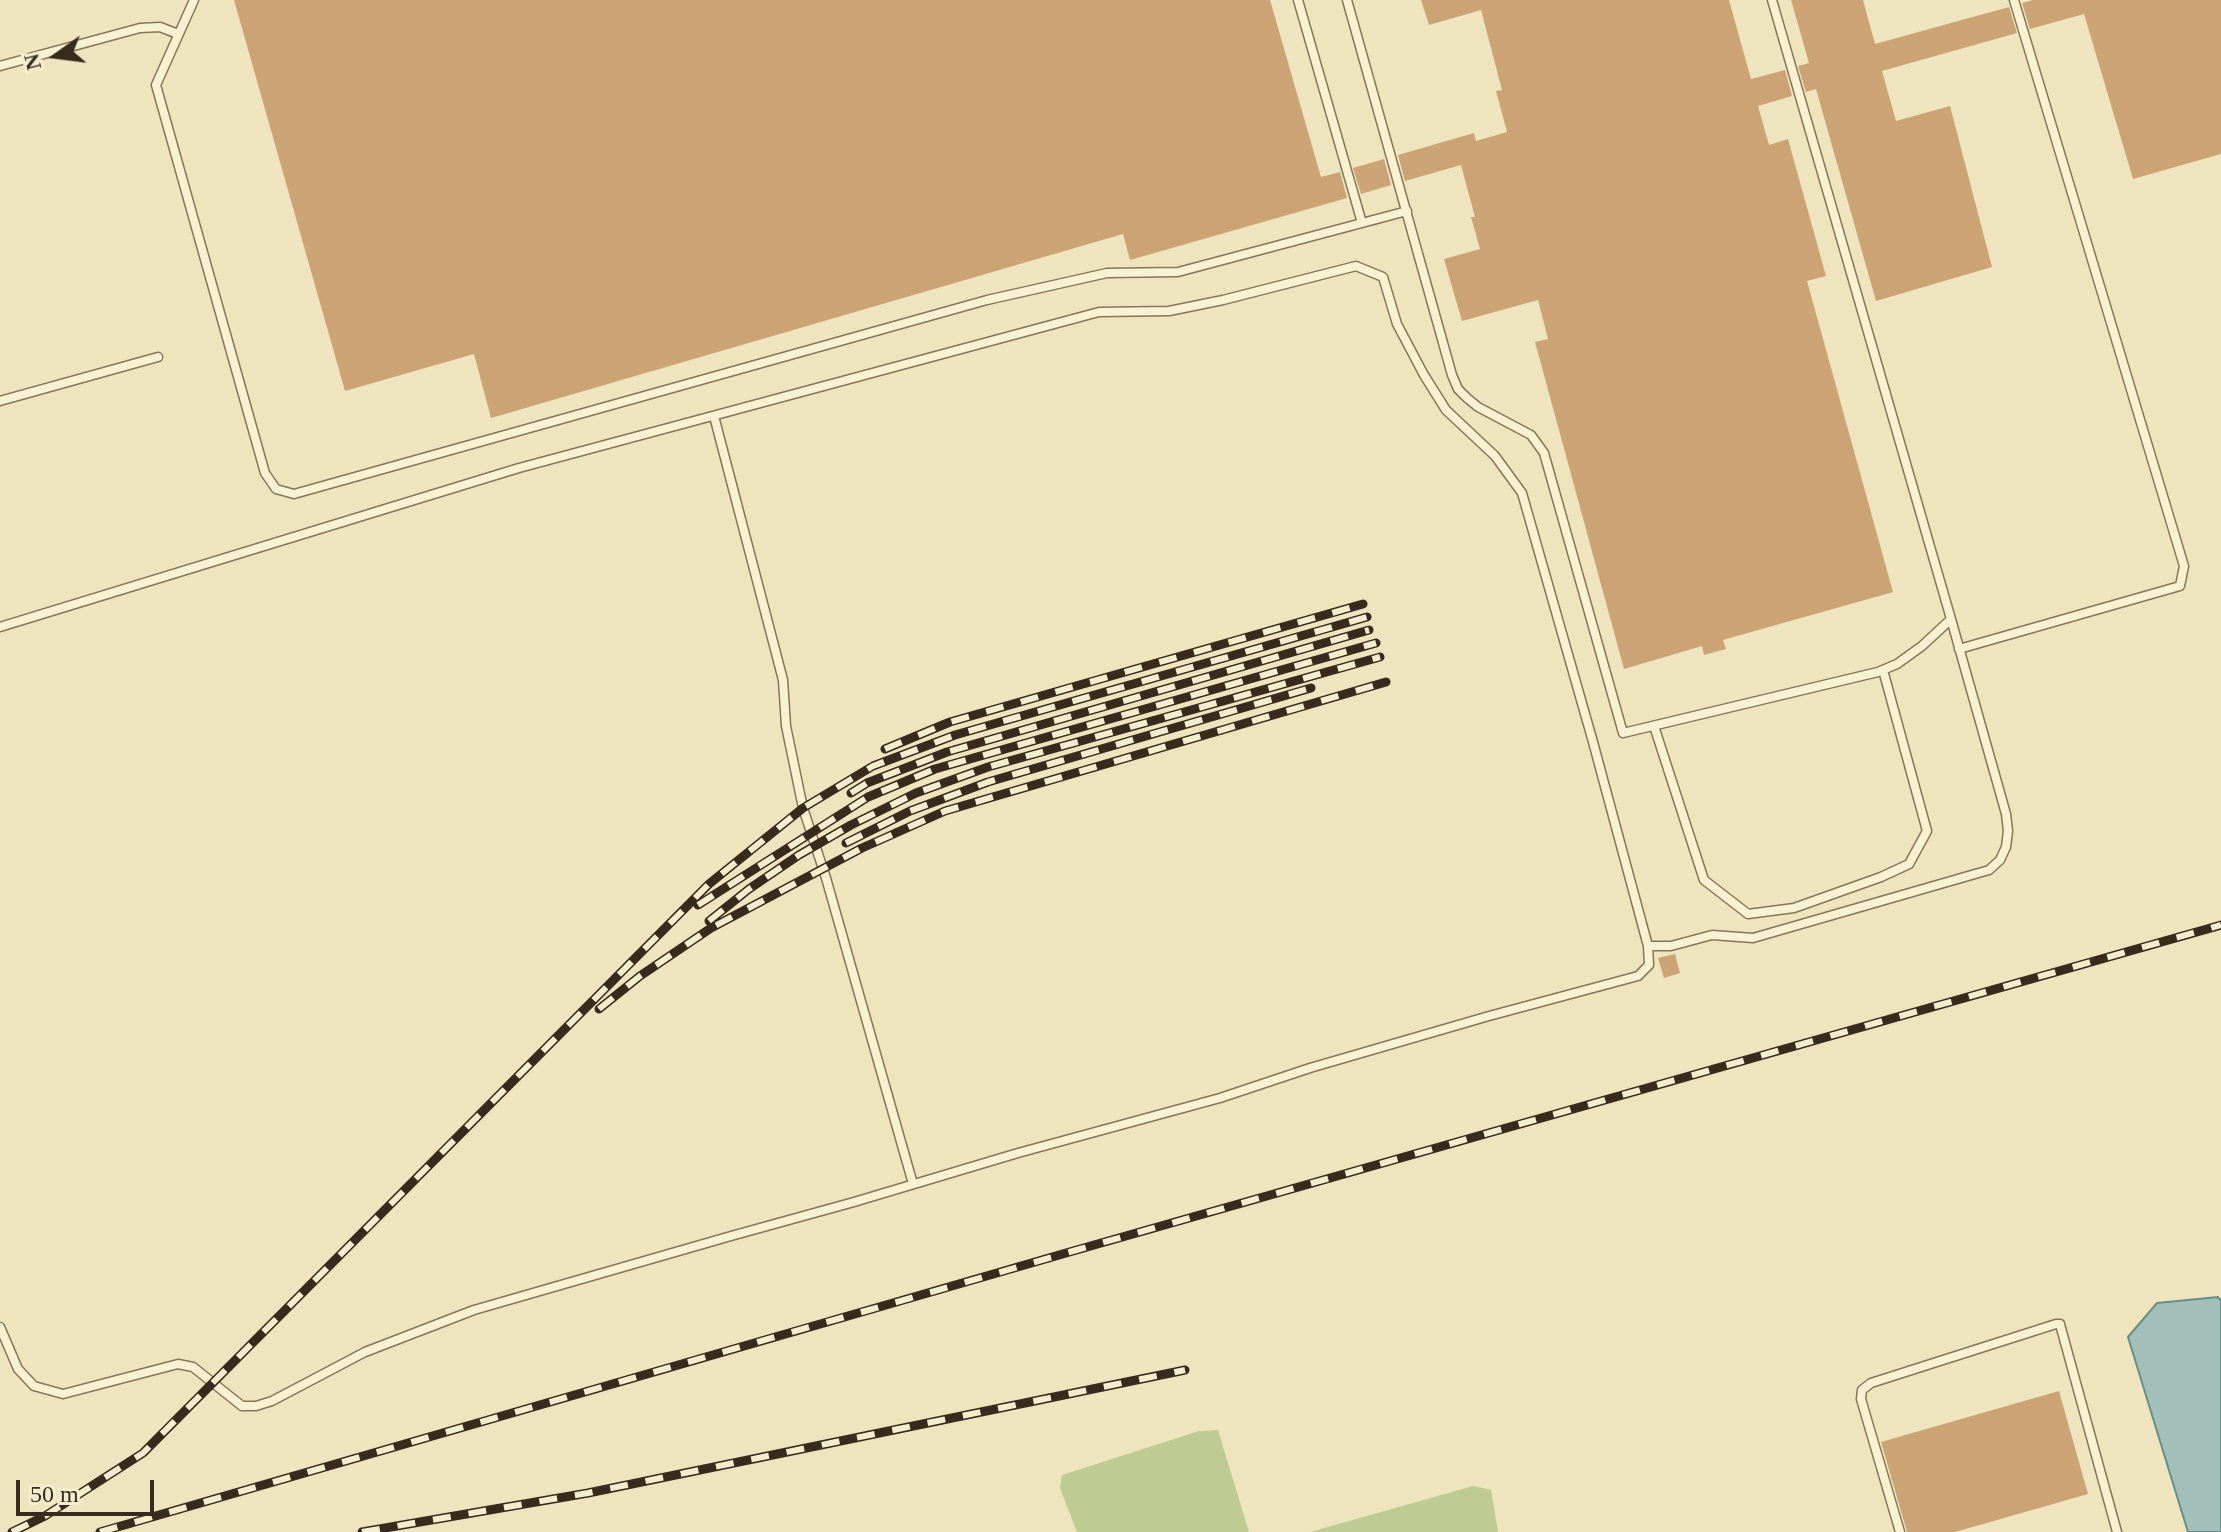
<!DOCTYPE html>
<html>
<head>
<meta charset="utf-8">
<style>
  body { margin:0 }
  #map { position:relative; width:2221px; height:1532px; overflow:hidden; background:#eee5bf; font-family:Georgia,serif }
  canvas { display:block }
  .north { position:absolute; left:16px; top:16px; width:80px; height:80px; -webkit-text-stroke:6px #f5eece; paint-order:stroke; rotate:256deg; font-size:22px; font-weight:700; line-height:32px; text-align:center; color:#362b1c }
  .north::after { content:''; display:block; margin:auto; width:28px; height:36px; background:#362b1c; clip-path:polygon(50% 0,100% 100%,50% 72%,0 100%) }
  .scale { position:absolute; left:16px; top:1480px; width:138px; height:36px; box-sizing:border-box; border:4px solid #362b1c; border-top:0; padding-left:10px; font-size:24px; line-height:28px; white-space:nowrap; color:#362b1c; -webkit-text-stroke:6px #f5eece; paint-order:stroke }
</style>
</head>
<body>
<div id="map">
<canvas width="2221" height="1532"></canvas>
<div class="north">N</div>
<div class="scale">50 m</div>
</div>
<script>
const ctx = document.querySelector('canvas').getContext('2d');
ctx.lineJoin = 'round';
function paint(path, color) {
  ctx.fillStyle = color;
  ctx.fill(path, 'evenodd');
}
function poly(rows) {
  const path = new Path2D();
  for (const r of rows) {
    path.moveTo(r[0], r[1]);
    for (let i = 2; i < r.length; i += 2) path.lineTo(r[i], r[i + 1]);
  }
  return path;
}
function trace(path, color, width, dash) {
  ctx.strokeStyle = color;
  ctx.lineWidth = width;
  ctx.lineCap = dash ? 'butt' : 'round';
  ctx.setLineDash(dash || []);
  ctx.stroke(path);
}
const green = poly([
  [1218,1430,1249,1532,1077,1532,1060,1488,1062,1475,1199,1431],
  [1473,1486,1491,1490,1498,1532,1310,1532]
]);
const water = poly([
  [2218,1297,2221,1301,2221,1532,2188,1532,2128,1337,2157,1303,2218,1297]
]);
const building = poly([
  [234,0,1270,0,1321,177,1340,172,1347,198,1130,260,1123,234,491,418,474,354,345,391],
  [1421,0,1729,0,1751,79,1785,70,1792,96,1758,106,1769,145,1788,139,1826,276,1807,281,1893,592,1723,640,1726,649,1704,655,1702,646,1624,669,1535,342,1548,339,1538,300,1462,321,1444,259,1480,249,1471,217,1475,217,1461,165,1405,181,1398,155,1474,133,1476,141,1507,132,1496,91,1502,90,1481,10,1429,25],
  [1791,0,1863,0,1875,44,2009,7,2017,33,1882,71,1896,121,1950,106,1992,267,1876,301,1816,89,1806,92,1798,66,1809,63],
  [2033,0,2221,0,2221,154,2133,179,2084,14,2030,29,2022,3],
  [1384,159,1391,185,1361,194,1353,168],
  [1675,954,1680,973,1664,978,1658,958],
  [2059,1391,2088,1494,1955,1532,1907,1532,1881,1442]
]);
const lane = poly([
  [194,0,156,85,265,473,276,489,294,494,987,300,1107,273,1178,272,1407,211],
  [1298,0,1362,223],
  [1347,0,1452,375,1458,389,1467,398,1478,407,1531,435,1544,453,1623,733,1878,672,1897,664,1922,646,1951,619,1772,0],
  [0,66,140,28,160,27,178,34],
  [0,401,158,357],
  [714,416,783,680,786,726,803,808,826,878,913,1184],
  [0,627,519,468,1099,312,1169,311,1223,300,1356,266,1383,277,1397,324,1424,375,1446,410,1495,456,1522,493,1593,742,1648,946,1649,965,1638,976,1489,1016,1310,1068,1220,1098,1018,1153,854,1202,731,1236,474,1310,365,1352,272,1401,256,1406,242,1406,193,1367,178,1364,63,1394,34,1386,18,1369,0,1327],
  [1959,649,2180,586,2184,566,2014,0],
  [1654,726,1704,880,1748,914,1794,908,1881,877,1909,864,1927,831,1883,670],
  [1648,946,1671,946,1712,935,1753,938,1989,870,2000,860,2006,847,2008,831,2006,814,1951,619],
  [1900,1532,1861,1399,1862,1390,1871,1383,2056,1324,2060,1324,2061,1328,2117,1532]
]);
const rail = poly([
  [885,749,950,722,1363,604],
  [851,793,867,783,947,752,1369,630],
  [846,843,910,811,988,782,1311,688],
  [698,905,868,797,935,769,1376,643],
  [709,921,749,889,799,855,851,825,916,793,988,767,1380,657],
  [599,1009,640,976,711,928,862,848,945,811,1386,682],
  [12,1532,45,1516,143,1453,709,884,803,808,873,766,955,735,1367,617],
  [100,1532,1073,1251,2221,925],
  [362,1532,588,1493,1185,1370]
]);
paint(green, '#becb93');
paint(water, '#a2bfba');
trace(water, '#698d88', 2);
paint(building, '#cca374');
trace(lane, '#867657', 11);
trace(lane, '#f9f2d2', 8);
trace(rail, '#362b1c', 9);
trace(rail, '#f5eece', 6, [18]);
</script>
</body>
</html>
